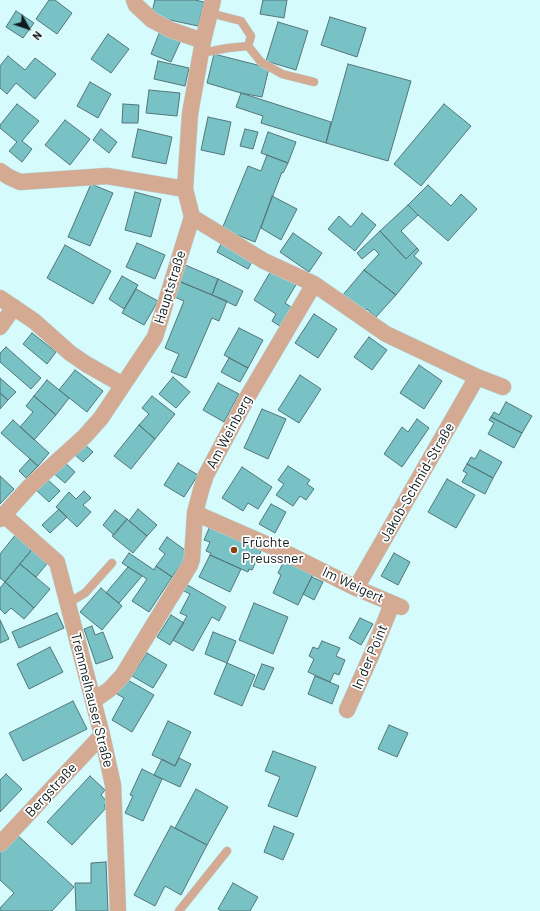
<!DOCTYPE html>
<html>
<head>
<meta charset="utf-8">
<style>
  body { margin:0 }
  #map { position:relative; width:540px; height:911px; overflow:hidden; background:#d5fbfd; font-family:Barlow,sans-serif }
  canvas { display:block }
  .north { position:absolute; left:8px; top:8px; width:40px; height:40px; -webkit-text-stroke:3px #fff; paint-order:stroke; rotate:130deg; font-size:11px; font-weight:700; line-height:16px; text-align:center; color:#0c1a1b }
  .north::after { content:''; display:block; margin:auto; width:14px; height:18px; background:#0c1a1b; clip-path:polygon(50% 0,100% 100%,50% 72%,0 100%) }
</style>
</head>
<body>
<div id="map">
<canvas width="540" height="911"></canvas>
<div class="north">N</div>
</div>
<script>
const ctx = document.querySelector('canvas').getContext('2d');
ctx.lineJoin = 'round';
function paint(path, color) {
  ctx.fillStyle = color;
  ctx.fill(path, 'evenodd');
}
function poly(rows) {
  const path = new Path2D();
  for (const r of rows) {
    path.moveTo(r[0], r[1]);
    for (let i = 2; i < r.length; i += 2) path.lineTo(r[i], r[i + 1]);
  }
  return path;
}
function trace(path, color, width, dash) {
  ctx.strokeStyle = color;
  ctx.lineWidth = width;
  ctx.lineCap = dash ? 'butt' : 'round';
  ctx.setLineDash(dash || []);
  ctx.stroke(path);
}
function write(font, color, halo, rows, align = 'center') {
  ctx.font = font + ' Barlow,sans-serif';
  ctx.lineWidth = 3.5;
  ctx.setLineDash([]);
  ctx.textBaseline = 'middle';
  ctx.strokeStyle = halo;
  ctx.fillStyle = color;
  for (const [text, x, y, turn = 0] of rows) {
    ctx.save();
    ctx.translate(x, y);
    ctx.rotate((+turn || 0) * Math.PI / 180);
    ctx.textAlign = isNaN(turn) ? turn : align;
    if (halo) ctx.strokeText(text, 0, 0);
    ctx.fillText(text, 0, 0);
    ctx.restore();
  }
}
const building = poly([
  [49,0,55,0,72,13,57,34,36,19,49,0],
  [155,0,195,0,204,2,198,26,151,16,155,0],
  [263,0,287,0,284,18,260,14,263,0],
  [16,11,34,23,23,38,6,27,16,11],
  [330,17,366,28,357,57,321,45,330,17],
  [278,22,308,31,296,70,266,61,278,22],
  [160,31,181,40,171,62,151,54,160,31],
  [108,34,129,49,111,73,91,59,108,34],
  [214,54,269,68,262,97,241,93,207,83,214,54],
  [8,56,25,70,35,58,56,74,35,99,16,83,7,94,0,88,0,66,8,56],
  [158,61,189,68,185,86,154,79,158,61],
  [348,64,411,81,388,161,326,143,348,64],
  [90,82,111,94,98,118,77,106,90,82],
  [149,90,180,93,177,116,146,113,149,90],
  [241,93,331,122,326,143,261,123,263,116,236,107,241,93],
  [17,104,39,121,22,141,32,149,22,162,9,151,17,142,0,128,0,125,17,104],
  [123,104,139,105,138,123,122,123,123,104],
  [444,104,471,126,421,186,394,164,444,104],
  [208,117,231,122,224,155,201,150,208,117],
  [65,120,90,139,70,165,45,145,65,120],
  [101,129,117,142,109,153,93,140,101,129],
  [138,129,172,137,166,164,132,157,138,129],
  [245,129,258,132,253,149,240,146,245,129],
  [268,132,296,142,288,163,261,153,268,132],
  [267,155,288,163,283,173,282,172,255,242,222,229,248,166,261,171,267,155],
  [91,184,113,193,90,246,68,237,91,184],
  [428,185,451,206,461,194,477,209,448,241,418,215,408,205,428,185],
  [135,192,161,199,151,237,125,230,135,192],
  [272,196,297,209,281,240,261,228,272,196],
  [408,205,418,215,401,231,417,248,406,259,380,231,408,205],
  [362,213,376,225,355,251,328,229,339,216,351,227,362,213],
  [380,231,406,259,417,248,419,250,414,256,422,263,396,295,364,270,379,254,374,249,362,259,357,253,380,231],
  [293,233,322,253,309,272,280,252,293,233],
  [223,240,254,258,248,269,217,252,223,240],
  [137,243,165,255,155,279,126,267,137,243],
  [65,245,111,271,93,304,47,278,65,245],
  [183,264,218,279,212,295,176,280,183,264],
  [272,269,297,283,285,303,294,309,283,328,272,321,276,314,254,300,272,269],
  [364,270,396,295,376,317,367,309,364,313,342,296,364,270],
  [122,276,138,285,124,309,109,299,122,276],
  [218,279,243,291,236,306,212,295,218,279],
  [176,280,227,301,219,321,212,318,186,378,171,372,179,354,165,348,184,301,170,295,176,280],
  [136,289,158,301,144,325,122,313,136,289],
  [314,314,337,329,318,358,295,343,314,314],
  [239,328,263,340,248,368,224,355,239,328],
  [32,333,56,352,47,364,23,344,32,333],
  [369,337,387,350,372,370,354,357,369,337],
  [6,347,41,378,31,389,0,362,0,353,6,347],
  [229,358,248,368,240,382,221,372,229,358],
  [419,365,442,381,424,409,400,393,419,365],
  [75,370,103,391,87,412,59,390,75,370],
  [300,375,321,389,299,423,278,410,300,375],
  [173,377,190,392,176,408,159,394,173,377],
  [0,378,16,392,8,400,0,393,0,378],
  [47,380,69,398,56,415,34,396,47,380],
  [218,383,239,394,224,422,203,410,218,383],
  [0,393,8,400,0,409,0,393],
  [34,396,56,415,34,440,20,427,33,412,26,406,34,396],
  [152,396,175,414,155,439,139,425,149,414,142,408,152,396],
  [506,402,532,416,522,433,491,417,494,412,499,415,506,402],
  [262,409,286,419,268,459,244,448,262,409],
  [491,417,522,433,514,448,488,434,494,423,489,420,491,417],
  [417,419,429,428,402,467,384,454,402,427,408,432,417,419],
  [13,420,49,453,38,466,1,433,13,420],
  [139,425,155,439,131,469,114,456,139,425],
  [83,443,93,452,83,462,74,454,83,443],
  [480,450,502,462,493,478,467,464,471,457,475,459,480,450],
  [30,459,38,466,26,478,19,471,30,459],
  [62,460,75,472,65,483,52,472,62,460],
  [178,463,198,475,184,497,164,485,178,463],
  [467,464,493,478,485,494,462,482,467,473,463,471,467,464],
  [288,466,310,480,307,484,314,489,306,500,300,496,293,506,276,495,284,484,278,480,288,466],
  [242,467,272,487,258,509,248,503,243,511,222,498,242,467],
  [0,476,14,489,0,504,0,476],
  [46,478,60,491,49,502,35,489,46,478],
  [447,479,475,495,456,528,428,512,447,479],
  [84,491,91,498,83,505,91,512,77,527,56,507,69,492,76,499,84,491],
  [271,504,286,512,275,533,259,524,271,504],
  [59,509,67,517,50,533,42,525,59,509],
  [138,509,157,525,147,536,129,521,138,509],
  [115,510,127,519,114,535,103,525,115,510],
  [127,519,147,536,133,553,112,536,127,519],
  [210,526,262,549,252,570,249,569,248,572,210,555,211,553,206,551,210,542,204,540,210,526],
  [17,533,34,547,5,582,0,578,0,554,17,533],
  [167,537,189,553,172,577,156,566,165,554,159,549,167,537],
  [34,547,50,560,36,577,20,564,34,547],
  [129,553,154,570,156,566,172,577,149,612,132,601,147,579,122,563,129,553],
  [394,553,410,562,398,585,381,576,394,553],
  [210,555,241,569,230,592,199,577,210,555],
  [284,561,313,574,298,605,273,593,281,575,278,573,284,561],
  [20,564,50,589,34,608,5,582,20,564],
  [128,567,142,576,119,603,106,593,128,567],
  [312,577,323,582,314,600,303,594,312,577],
  [5,582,34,608,24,619,11,608,5,614,0,609,0,588,5,582],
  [184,583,226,607,219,621,212,617,193,651,173,640,187,616,180,613,190,594,180,589,184,583],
  [101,588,122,606,102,630,80,612,101,588],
  [254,603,288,617,273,654,239,640,254,603],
  [57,613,64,628,19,648,12,632,57,613],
  [171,615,184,623,170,645,157,637,171,615],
  [360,618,373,624,361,645,349,638,360,618],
  [0,620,9,639,0,643,0,620],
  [92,626,95,635,103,632,113,658,96,664,84,629,92,626],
  [213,632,236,641,227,663,205,654,213,632],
  [322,641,340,648,336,656,345,660,339,675,334,673,330,682,308,672,314,659,309,656,313,647,318,649,322,641],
  [50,647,63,672,29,689,17,664,50,647],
  [147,653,167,665,153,688,132,676,147,653],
  [227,663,255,675,242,706,214,694,227,663],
  [262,664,274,668,264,690,253,686,262,664],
  [315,676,339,686,332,704,308,694,315,676],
  [126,679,154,695,132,732,112,720,124,698,117,694,126,679],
  [73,701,87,729,23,761,9,733,73,701],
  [168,721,191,732,175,766,152,755,168,721],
  [389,725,408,733,397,757,378,749,389,725],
  [273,751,316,767,297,817,268,806,280,777,265,771,273,751],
  [179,758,191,764,180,787,154,775,162,759,175,766,179,758],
  [142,769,162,779,143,821,125,813,133,796,130,795,142,769],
  [6,774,22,789,0,812,0,780,6,774],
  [90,776,105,790,101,795,107,802,104,806,106,808,72,845,47,822,90,776],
  [196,789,228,807,207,845,175,828,196,789],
  [171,826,207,845,181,895,165,886,155,906,134,895,171,826],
  [274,826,294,834,283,860,264,852,274,826],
  [16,834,74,887,52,911,0,911,0,908,14,893,0,880,0,851,16,834],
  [106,862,108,911,76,911,75,883,91,883,91,863,106,862],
  [233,883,258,897,250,911,222,911,218,909,233,883]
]);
const service = poly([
  [248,46,261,62,282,74,314,82],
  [201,53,228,48,248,46,251,36,241,21,210,13],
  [68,603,85,593,112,563],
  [179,911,227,851]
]);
const minor = poly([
  [134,0,136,5,152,20,171,30,203,41],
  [0,171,9,177,20,182,107,176,185,189],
  [314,284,386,334,477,377,356,588],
  [0,298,34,321,70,353,86,364,123,385],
  [0,327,14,307],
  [477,377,503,387],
  [195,513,282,551,356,588,401,607],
  [4,515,57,562,102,735,113,785,118,911],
  [0,519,30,486,85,436,101,418,155,337,192,217,185,189,190,114,203,41,213,0],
  [93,701,110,689,123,675,190,565,192,559,195,513,201,490,206,475,248,396,314,284,264,261,192,217],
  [347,710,371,656,392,604],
  [0,844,102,735]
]);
const markers = [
  [234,550,4,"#864215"]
];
const streetNames = [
  ["Hauptstraße",170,287,-73],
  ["Am Weinberg",229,432,-62],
  ["Jakob-Schmid-Straße",417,482,-60],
  ["Im Weigert",353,585,25],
  ["In der Point",370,657,-67],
  ["Tremmelhauser Straße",92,700,76],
  ["Bergstraße",51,790,-47]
];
const poiNames = [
  ["Früchte",242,542],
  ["Preussner",242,558]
];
paint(building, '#78c1c5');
trace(building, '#547678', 1);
trace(service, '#b5d7d9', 9);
trace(minor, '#b5d7d9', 17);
trace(service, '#d5aa92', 8);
trace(minor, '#d5aa92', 16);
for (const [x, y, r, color] of markers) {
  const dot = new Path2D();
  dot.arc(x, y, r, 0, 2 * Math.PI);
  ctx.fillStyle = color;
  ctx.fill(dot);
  trace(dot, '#fff', 1.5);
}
write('14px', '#0c1a1b', '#fff', streetNames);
write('14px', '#0c1a1b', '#fff', poiNames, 'left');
</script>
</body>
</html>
